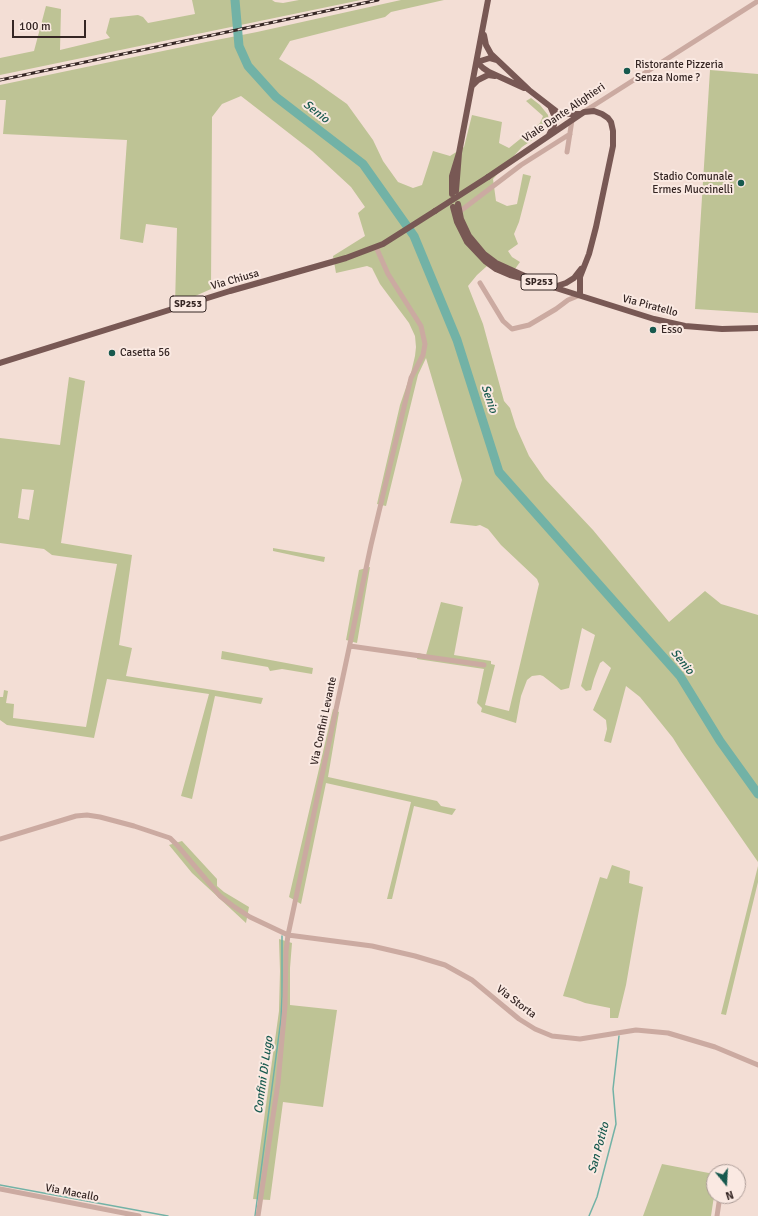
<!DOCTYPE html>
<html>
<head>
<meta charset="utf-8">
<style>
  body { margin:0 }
  #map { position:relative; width:758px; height:1216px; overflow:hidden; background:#f3ded5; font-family:Signika,sans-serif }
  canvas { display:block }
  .north { position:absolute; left:706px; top:1164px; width:40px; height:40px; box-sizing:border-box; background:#fae9e2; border:1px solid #ab9b96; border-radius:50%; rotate:162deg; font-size:11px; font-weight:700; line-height:16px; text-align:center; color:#352624 }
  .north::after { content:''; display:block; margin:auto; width:14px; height:18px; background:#17594e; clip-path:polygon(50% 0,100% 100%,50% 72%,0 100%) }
  .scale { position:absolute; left:12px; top:20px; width:74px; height:18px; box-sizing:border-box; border:2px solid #352624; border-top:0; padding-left:5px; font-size:12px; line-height:14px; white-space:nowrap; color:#352624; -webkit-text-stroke:3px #fae9e2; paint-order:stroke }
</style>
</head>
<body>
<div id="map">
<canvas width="758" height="1216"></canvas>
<div class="north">N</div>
<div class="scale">100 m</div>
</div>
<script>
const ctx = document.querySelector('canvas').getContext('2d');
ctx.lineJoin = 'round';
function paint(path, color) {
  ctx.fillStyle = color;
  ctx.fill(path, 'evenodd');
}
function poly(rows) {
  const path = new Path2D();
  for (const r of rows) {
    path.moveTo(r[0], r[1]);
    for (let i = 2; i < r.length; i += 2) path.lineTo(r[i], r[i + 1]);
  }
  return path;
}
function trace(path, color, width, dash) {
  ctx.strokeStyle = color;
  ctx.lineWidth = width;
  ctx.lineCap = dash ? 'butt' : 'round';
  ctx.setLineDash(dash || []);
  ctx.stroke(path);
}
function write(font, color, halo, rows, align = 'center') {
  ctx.font = font + ' Signika,sans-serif';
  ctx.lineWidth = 4;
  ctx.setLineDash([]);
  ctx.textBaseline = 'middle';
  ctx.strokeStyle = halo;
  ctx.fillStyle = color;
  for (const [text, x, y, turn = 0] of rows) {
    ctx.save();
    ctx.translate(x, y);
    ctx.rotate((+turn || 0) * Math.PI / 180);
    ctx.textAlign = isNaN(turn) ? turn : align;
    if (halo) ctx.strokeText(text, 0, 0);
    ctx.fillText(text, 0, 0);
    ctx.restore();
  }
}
const green = poly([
  [192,0,272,0,275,2,283,3,299,0,361,0,0,75,0,58,34,51,46,6,61,9,60,50,110,38,106,33,110,18,138,15,143,17,148,23,195,14],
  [401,0,444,0,391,12,385,17,290,41,279,59,313,80,347,104,373,140,383,161,398,182,413,188,422,185,433,151,450,156,464,147,472,115,502,122,499,143,509,148,540,123,543,116,526,101,531,98,540,105,548,115,549,122,544,132,522,147,493,179,496,201,507,206,517,204,523,174,531,176,519,222,514,234,518,244,508,251,512,257,520,262,515,269,512,268,498,273,487,266,477,275,468,286,483,324,504,401,510,408,516,427,529,456,545,479,593,530,669,622,705,591,721,604,758,615,758,862,681,751,673,738,640,697,626,686,611,743,604,741,607,729,606,720,593,710,611,668,603,661,600,663,594,679,591,690,586,691,581,686,595,635,582,628,569,688,561,690,543,676,540,675,532,676,527,680,521,696,516,723,481,712,482,708,477,703,484,669,417,659,418,653,426,655,441,602,463,607,454,655,491,661,491,664,495,665,485,705,509,711,539,584,537,579,501,545,488,529,480,525,476,526,450,523,462,480,426,358,418,375,386,506,377,504,400,405,411,373,415,356,416,347,415,336,409,323,380,284,372,268,367,266,336,273,333,256,365,236,358,213,365,207,351,187,312,151,241,96,222,104,212,117,211,289,175,305,177,228,146,224,143,243,120,239,127,140,3,134,6,100,0,100,0,85,206,42,257,32],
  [710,70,758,74,758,313,695,309],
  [69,377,85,381,61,543,132,555,119,645,132,648,126,676,263,698,261,704,215,696,192,799,181,796,209,694,107,679,94,738,7,725,0,720,0,697,3,697,4,690,8,691,6,703,14,704,13,718,86,727,117,564,52,555,44,549,0,543,0,438,60,445],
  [22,489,34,490,29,520,18,518],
  [273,548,325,557,324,562,273,551],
  [370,567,357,643,346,640,359,570],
  [222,651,313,668,312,674,282,669,270,671,268,667,221,659],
  [333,709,339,712,328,777,437,801,441,806,456,809,452,815,414,806,392,899,387,899,411,802,326,783,301,904,289,897],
  [182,841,217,879,217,886,224,892,249,907,246,923,192,873,169,845],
  [612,865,630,871,629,883,643,887,626,985,618,1018,610,1018,610,1008,585,1003,575,999,563,996,600,877,607,879],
  [758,866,758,882,726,1015,721,1014],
  [279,939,292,943,290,968,290,1005,337,1010,323,1107,283,1102,270,1200,253,1199,279,1011,280,971],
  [662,1164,714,1174,714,1196,711,1216,643,1216]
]);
const stream = poly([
  [0,1185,168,1216],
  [255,1216,281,1019,282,996,282,936],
  [589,1216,597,1197,616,1124,613,1089,619,1036]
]);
const river = poly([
  [235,0,239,46,248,66,276,97,363,164,414,236,457,340,499,472,680,676,720,741,758,794]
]);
const minor = poly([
  [585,111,758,1],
  [567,152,572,120],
  [459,212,521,165,570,134],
  [480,283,503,321,512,329,529,325,556,309,568,300,580,295],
  [350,646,484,665],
  [0,839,76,816,87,815,100,817,134,826,170,838,177,845,220,896,233,906,250,917,288,935,372,946,415,956,445,965,472,980,519,1019,535,1029,552,1036,580,1039,636,1030,668,1033,715,1047,758,1065],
  [0,1189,139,1216],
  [258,1216,278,1083,285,1006,286,951,288,935,371,545,411,378,423,355,425,344,421,326,388,274,376,247],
  [717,1216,720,1196]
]);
const major = poly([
  [484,35,486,45,491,54,529,90,560,114,580,114],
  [477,62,483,68,489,72,524,88],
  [477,62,490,58,497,60],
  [472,86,478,80,488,75,495,76],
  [549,135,554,125,554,115,551,108],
  [459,153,488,0],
  [488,177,584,112,594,111,602,114,608,118,611,122,613,131,613,146,596,227,589,254,580,277,580,295],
  [452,194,452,176,459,153,456,191],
  [453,207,457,222,467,242,485,261,496,269,510,275,540,283,496,263,484,254,469,236,461,219,458,204],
  [540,283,654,319,685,326,722,329,758,328],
  [554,287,566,283,574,278,581,269],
  [0,363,230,291,346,258,383,244,435,211]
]);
const rail = poly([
  [0,80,378,0]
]);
const majorBridge = poly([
  [435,211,488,177]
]);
const markers = [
  [627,71,4,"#17594e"],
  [741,183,4,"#17594e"],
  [653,330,4,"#17594e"],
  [112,353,4,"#17594e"]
];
const shields = [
  [539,282,36],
  [188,304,36]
];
const shieldNames = [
  ["SP253",539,282],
  ["SP253",188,304]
];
const poiNames = [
  ["Ristorante Pizzeria",635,65],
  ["Senza Nome ?",635,78],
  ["Stadio Comunale",733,177,"right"],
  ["Ermes Muccinelli",733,190,"right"],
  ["Esso",661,330],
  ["Casetta 56",120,353]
];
const streetNames = [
  ["Viale Dante Alighieri",564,113,-34],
  ["Via Chiusa",235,280,-16],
  ["Via Piratello",650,306,15],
  ["Via Confini Levante",324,721,-78],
  ["Via Storta",516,1002,37],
  ["Via Macallo",72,1193,11]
];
const waterNames = [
  ["Senio",316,112,38],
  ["Senio",489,399,72],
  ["Senio",682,662,51],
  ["Confini Di Lugo",264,1075,-82],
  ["San Potito",599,1148,-75]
];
paint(green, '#bec395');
trace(stream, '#72b2a6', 1.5);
trace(river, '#72b2a6', 9);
trace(minor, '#cbaaa1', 5);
trace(major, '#785854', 6);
trace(rail, '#352624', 3);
trace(rail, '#fae9e2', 1.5, [4.5]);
trace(majorBridge, '#785854', 6);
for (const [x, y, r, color] of markers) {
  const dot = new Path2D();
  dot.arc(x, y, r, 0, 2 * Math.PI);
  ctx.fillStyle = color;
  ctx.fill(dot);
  trace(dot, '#fae9e2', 1.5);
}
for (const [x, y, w] of shields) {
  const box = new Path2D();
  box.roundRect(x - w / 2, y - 8, w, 16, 3);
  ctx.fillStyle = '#fae9e2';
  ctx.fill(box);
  trace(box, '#352624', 1);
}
write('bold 10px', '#352624', null, shieldNames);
write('11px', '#352624', '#fae9e2', poiNames, 'left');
write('11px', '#352624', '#fae9e2', streetNames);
write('italic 12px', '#17594e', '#fae9e2', waterNames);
</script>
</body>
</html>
